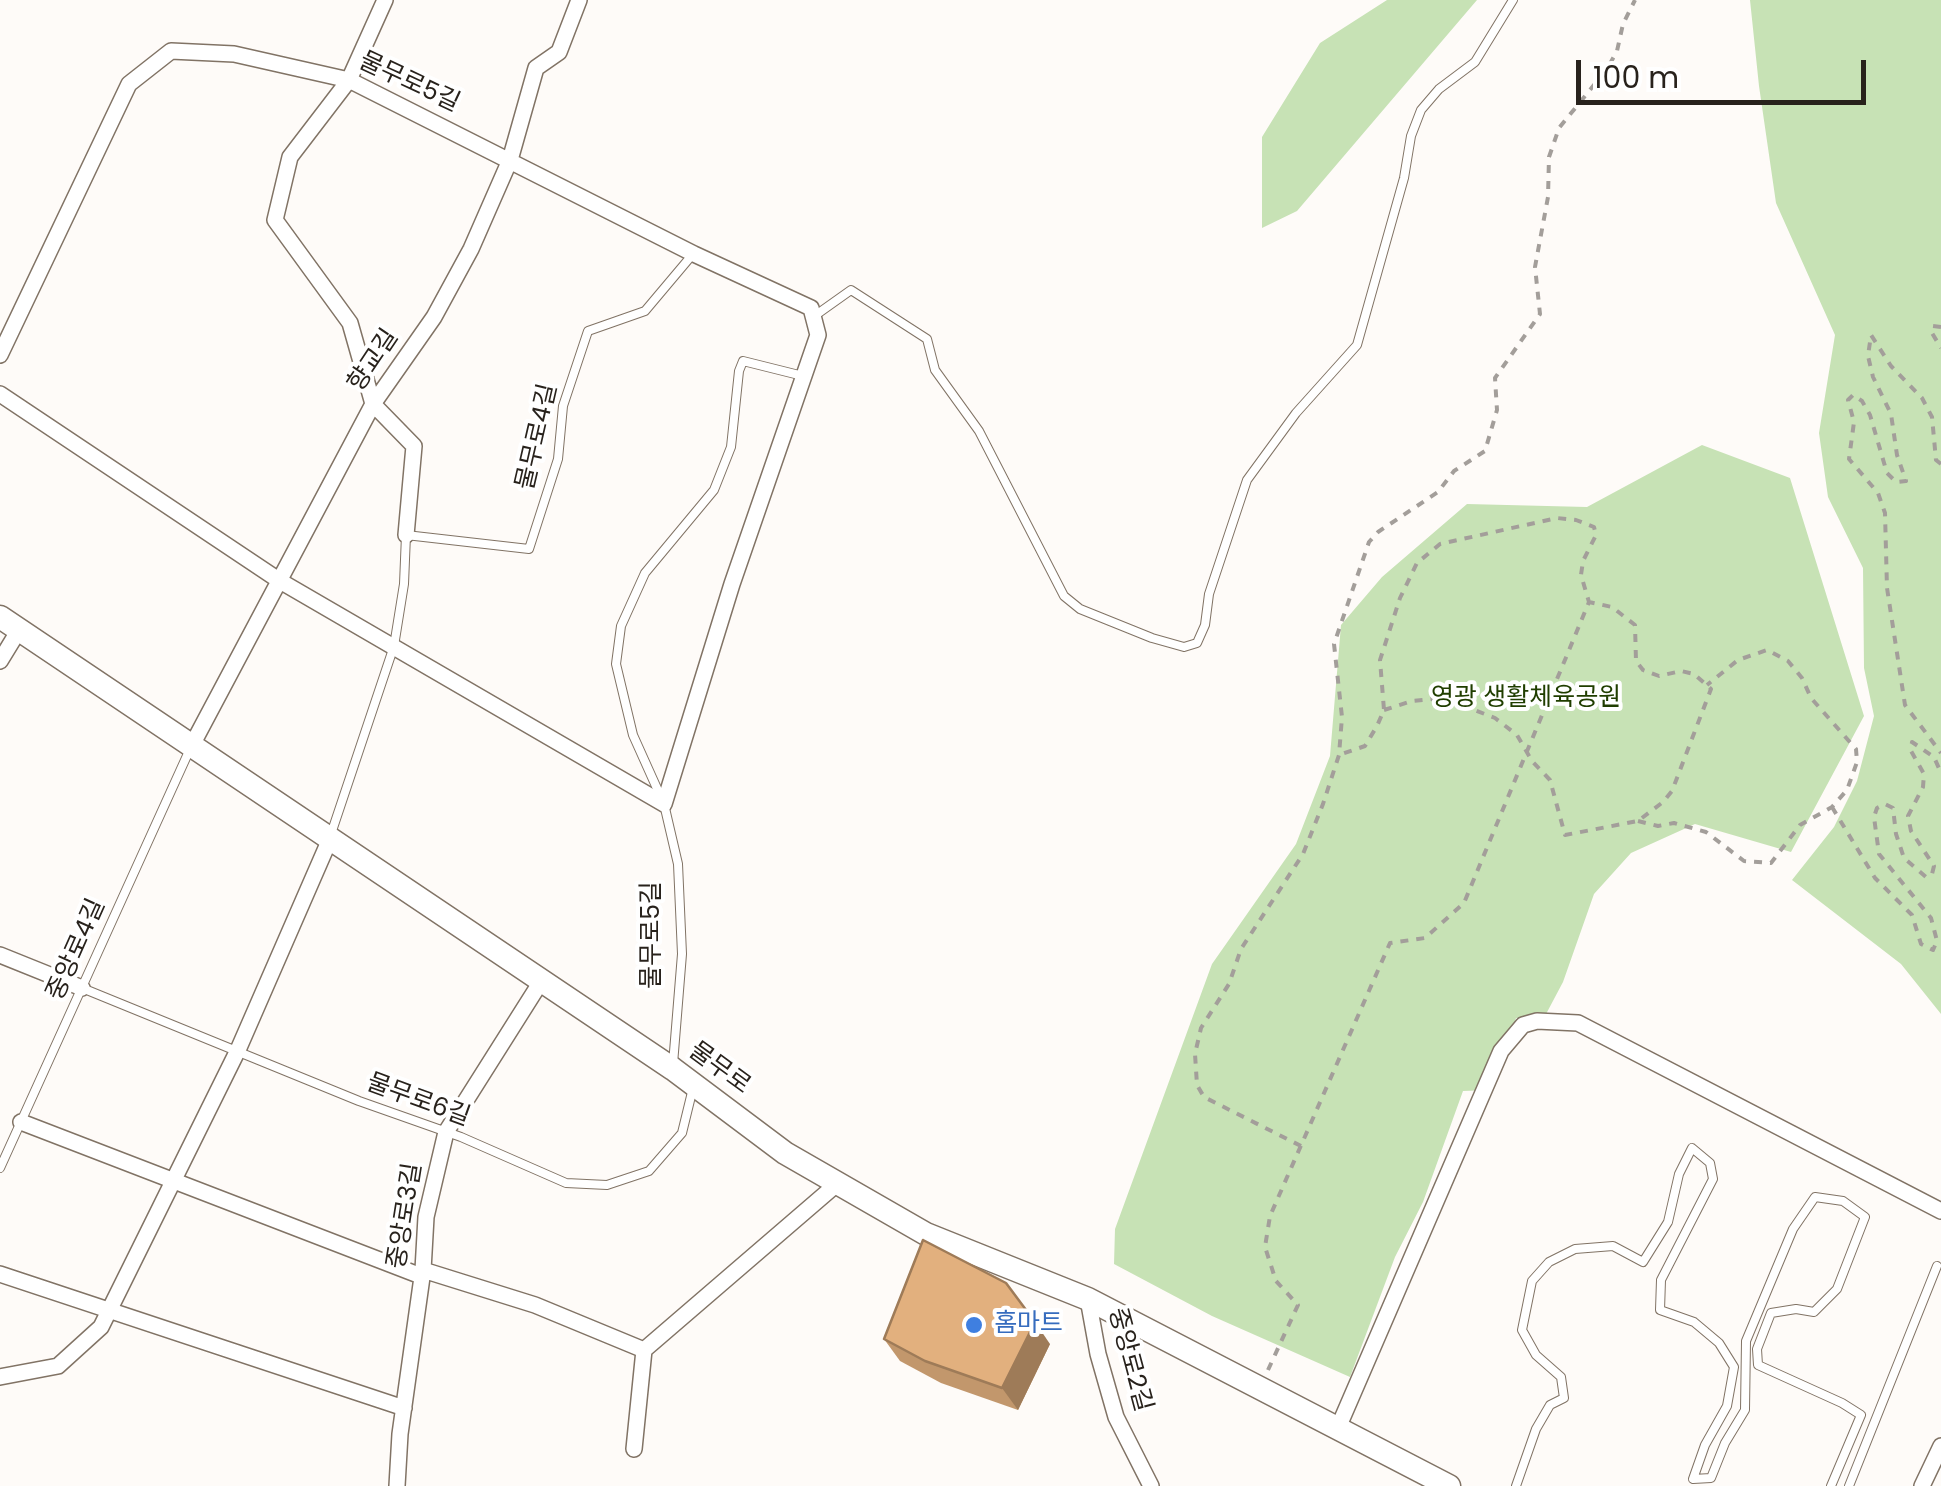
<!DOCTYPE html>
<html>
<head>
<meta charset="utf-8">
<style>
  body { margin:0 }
  #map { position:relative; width:1941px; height:1486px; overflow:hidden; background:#fefbf8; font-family:Poppins,sans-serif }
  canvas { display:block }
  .scale { position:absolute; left:1576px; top:60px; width:290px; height:45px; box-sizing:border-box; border:5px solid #28221c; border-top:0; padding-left:12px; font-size:30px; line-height:35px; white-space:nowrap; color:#28221c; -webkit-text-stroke:8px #fff; paint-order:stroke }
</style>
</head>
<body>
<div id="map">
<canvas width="1941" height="1486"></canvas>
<div class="scale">100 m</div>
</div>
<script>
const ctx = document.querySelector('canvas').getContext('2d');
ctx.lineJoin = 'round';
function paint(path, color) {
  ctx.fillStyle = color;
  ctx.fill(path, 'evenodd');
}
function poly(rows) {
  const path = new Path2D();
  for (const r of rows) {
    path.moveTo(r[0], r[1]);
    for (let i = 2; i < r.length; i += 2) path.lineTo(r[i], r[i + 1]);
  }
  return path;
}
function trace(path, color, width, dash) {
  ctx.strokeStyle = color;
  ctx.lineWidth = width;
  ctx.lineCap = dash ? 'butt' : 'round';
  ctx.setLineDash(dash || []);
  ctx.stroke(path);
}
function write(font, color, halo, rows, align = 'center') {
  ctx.font = font + ' Poppins,"Noto Sans KR",sans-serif';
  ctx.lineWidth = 8;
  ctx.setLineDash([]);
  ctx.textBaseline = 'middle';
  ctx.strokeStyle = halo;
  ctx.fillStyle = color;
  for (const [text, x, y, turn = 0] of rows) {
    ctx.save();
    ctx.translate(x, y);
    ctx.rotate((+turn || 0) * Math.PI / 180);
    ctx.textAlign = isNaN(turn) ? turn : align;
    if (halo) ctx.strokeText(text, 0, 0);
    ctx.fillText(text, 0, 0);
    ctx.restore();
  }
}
const green = poly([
  [1387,0,1477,0,1297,211,1262,228,1262,137,1320,43],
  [1750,0,1941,0,1941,1014,1901,964,1792,880,1834,827,1857,781,1874,716,1864,668,1863,568,1828,497,1819,433,1835,335,1776,203,1759,86],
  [1702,445,1790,478,1864,716,1791,852,1695,824,1631,853,1594,894,1563,982,1545,1016,1516,1018,1493,1090,1463,1091,1423,1202,1395,1257,1350,1377,1212,1316,1114,1264,1115,1229,1212,964,1296,844,1330,756,1341,625,1382,577,1467,504,1587,507]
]);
const path = poly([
  [1941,327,1933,326,1932,333,1941,348],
  [1941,464,1936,460,1932,417,1922,398,1891,366,1871,335,1868,356,1873,377,1891,414,1897,455,1906,481,1896,482,1887,473,1870,415,1862,401,1853,395,1848,400,1854,422,1849,459,1878,493,1885,513,1887,588,1905,705,1941,753],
  [1384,710,1412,701,1431,699,1454,702,1495,718,1517,735,1532,761,1550,780,1565,835,1638,821,1663,802,1672,791,1711,689,1694,674,1681,671,1659,676,1643,670,1636,661,1635,625,1612,607,1589,602],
  [1832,807,1875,878,1912,915,1921,944,1933,950,1937,941,1931,918,1879,854,1874,817,1877,808,1885,804,1893,808,1896,834,1904,858,1926,877,1932,874,1934,866,1911,831,1908,816,1923,787,1924,774,1911,751,1912,742,1934,757,1941,773],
  [1638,821,1658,826,1674,823,1706,832,1744,861,1771,863,1800,825,1832,807,1847,790,1857,762,1856,749,1811,698,1802,678,1788,661,1767,650,1738,660,1707,685],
  [1301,1146,1204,1097,1197,1085,1195,1054,1201,1028,1229,984,1241,949,1303,854,1323,804,1339,755,1342,717,1334,644,1369,542,1378,532,1438,492,1454,471,1485,451,1497,410,1495,378,1540,314,1535,267,1548,197,1549,157,1559,128,1607,69,1617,51,1623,24,1635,0],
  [1268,1370,1298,1305,1276,1281,1265,1247,1270,1216,1390,943,1425,938,1464,903,1589,602,1581,575,1583,561,1596,535,1594,527,1576,520,1557,518,1440,544,1417,563,1400,598,1380,660,1384,710,1377,726,1365,746,1339,755]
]);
const lane = poly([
  [813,317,851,290,927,339,935,370,979,431,1064,596,1080,609,1152,638,1184,647,1197,643,1205,625,1209,594,1247,480,1296,413,1357,345,1404,178,1411,136,1421,110,1439,89,1475,62,1513,0],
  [331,834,394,646,404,584,406,535,529,549,558,459,563,406,588,331,645,311,693,254],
  [82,988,359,1101,461,1137,566,1183,607,1185,649,1171,682,1133,693,1088],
  [673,1064,682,954,678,864,664,804,633,735,616,664,621,626,645,573,714,490,731,447,739,371,743,361,803,376],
  [0,1168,190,749],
  [1516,1486,1536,1429,1550,1405,1564,1398,1561,1377,1536,1355,1522,1330,1532,1281,1549,1262,1575,1249,1613,1246,1643,1262,1668,1222,1679,1174,1692,1148,1710,1163,1713,1179,1661,1280,1660,1310,1694,1322,1719,1343,1734,1367,1727,1406,1705,1445,1693,1479,1711,1478,1725,1443,1745,1410,1746,1341,1793,1229,1815,1197,1843,1201,1865,1217,1837,1289,1814,1312,1796,1309,1771,1313,1757,1349,1758,1365,1842,1403,1861,1415,1831,1486],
  [1849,1486,1937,1266]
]);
const street = poly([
  [385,0,349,80,290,157,275,220,350,323,373,404,414,446,406,535],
  [0,355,129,84,171,51,234,54,349,80,694,254,811,308,818,335,732,584,664,804,280,581,0,394],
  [0,661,19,630],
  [191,747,373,404,434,317,471,249,510,160,536,68,559,52,579,0],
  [0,955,82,988],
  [21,1122,421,1276],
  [423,1270,535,1305,644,1350,838,1183],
  [0,1274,404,1408],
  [1088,1299,1098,1354,1116,1417,1151,1486],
  [0,1377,58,1366,101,1327,238,1050,330,839],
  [1338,1428,1501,1051,1523,1025,1537,1021,1578,1023,1941,1211],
  [634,1449,644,1350],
  [397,1486,400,1434,423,1270,426,1217,446,1132,542,980],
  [1922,1486,1941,1446]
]);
const secondary = poly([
  [0,617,673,1069,785,1153,926,1234,1088,1299,1449,1486]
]);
const wall = poly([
  [884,1339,1050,1344,1018,1410,941,1383,900,1361]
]);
const shadedWall = poly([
  [1035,1322,1050,1344,1018,1410,1002,1388]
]);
const building = poly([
  [923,1240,1006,1283,1035,1322,1002,1388,925,1361,884,1339,923,1240]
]);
const markers = [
  [974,1325,10,"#3f7fe0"]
];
const streetNames = [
  ["물무로5길",409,83,25],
  ["향교길",374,361,-56],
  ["물무로4길",538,437,-77],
  ["물무로5길",653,935,-90],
  ["중앙로4길",77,950,-66],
  ["물무로",719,1069,36],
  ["물무로6길",418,1101,20],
  ["중앙로3길",406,1216,-81],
  ["중앙로2길",1129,1360,75]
];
const parkNames = [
  ["영광 생활체육공원",1526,699]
];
const shopNames = [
  ["홈마트",994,1325]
];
paint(green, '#c7e2b5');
trace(lane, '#817365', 10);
trace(street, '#817365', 18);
trace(secondary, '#817365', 25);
trace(path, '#a39e9a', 4, [8, 8]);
trace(lane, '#fff', 8);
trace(street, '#fff', 15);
trace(secondary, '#fff', 22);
paint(wall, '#c2976c');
paint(shadedWall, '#9e7b58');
paint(building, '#e2b07e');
trace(building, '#9e7b58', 2.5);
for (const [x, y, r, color] of markers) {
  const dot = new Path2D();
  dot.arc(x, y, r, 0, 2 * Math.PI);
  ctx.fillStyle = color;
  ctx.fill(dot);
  trace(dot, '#fff', 4);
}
write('25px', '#28221c', '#fff', streetNames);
write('25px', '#203e00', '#fff', parkNames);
write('25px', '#366cbe', '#fff', shopNames, 'left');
</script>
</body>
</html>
